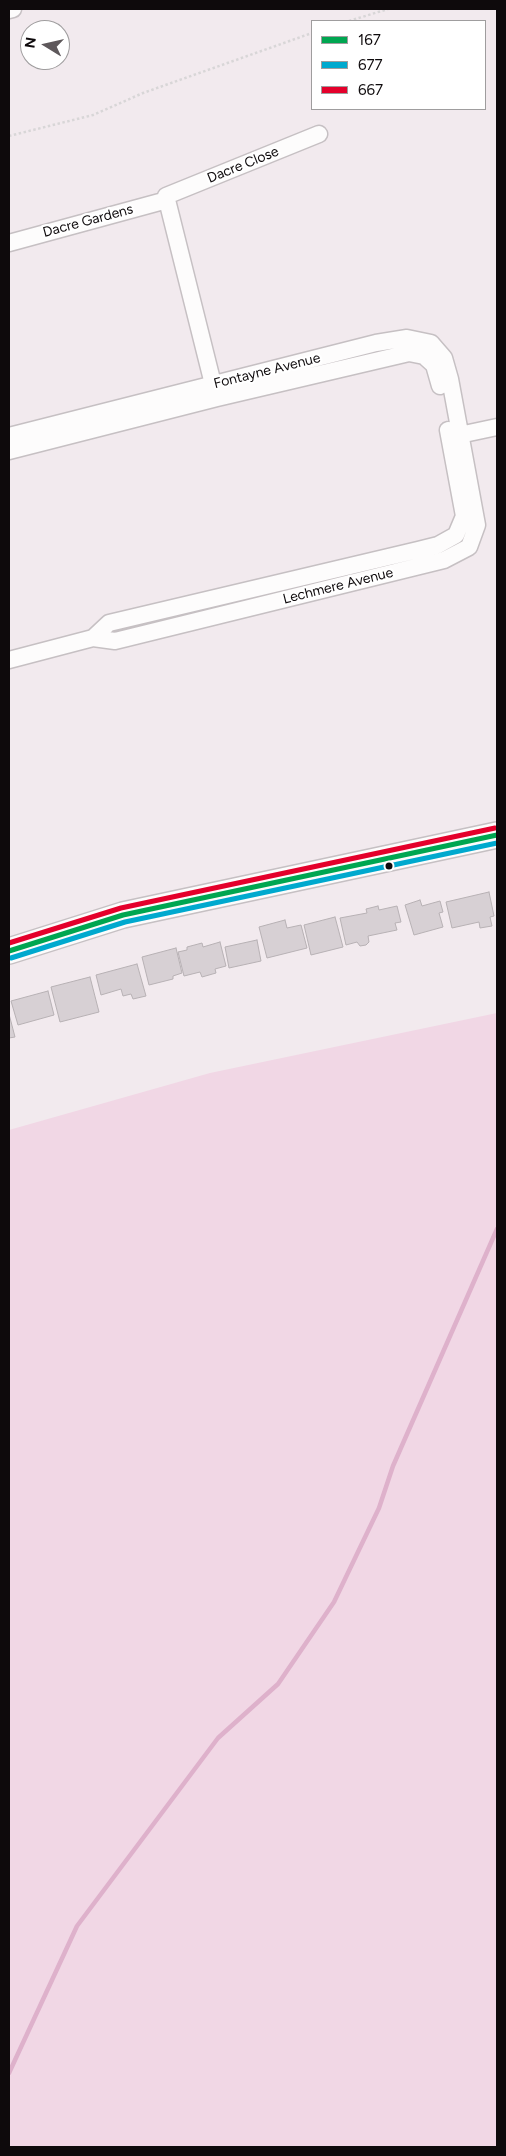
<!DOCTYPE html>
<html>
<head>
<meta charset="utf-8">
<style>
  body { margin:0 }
  #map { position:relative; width:506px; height:2156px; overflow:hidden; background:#f2eaee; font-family:Figtree,sans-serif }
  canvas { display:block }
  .frame { position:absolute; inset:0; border:10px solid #0e0a0c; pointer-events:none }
  .legend { position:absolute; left:311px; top:20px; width:175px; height:90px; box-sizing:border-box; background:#fff; border:1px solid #9f9d9e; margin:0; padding:6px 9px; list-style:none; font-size:15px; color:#0e0a0c }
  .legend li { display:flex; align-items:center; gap:10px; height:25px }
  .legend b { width:25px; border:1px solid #9f9d9e }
  .north { position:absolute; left:20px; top:20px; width:50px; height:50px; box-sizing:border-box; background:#fff; border:1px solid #9f9d9e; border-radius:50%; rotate:279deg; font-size:14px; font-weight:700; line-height:20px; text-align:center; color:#0e0a0c }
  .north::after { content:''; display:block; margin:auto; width:18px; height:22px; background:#5e585b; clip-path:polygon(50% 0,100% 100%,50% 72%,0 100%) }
</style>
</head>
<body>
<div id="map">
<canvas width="506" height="2156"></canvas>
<div class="frame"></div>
<ul class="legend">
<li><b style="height:6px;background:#00a651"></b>167</li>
<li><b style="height:6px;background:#00a9ce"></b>677</li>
<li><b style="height:6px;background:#e4002b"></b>667</li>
</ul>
<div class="north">N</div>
</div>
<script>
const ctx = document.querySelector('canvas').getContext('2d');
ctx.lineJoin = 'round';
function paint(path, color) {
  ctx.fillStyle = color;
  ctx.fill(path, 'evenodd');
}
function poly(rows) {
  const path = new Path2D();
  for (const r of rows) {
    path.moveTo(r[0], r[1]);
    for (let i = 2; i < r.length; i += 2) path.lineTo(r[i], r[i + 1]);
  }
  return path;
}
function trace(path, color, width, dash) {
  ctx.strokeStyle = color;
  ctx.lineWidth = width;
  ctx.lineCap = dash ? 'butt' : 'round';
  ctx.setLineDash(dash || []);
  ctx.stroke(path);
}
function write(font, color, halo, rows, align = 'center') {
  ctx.font = font + ' Figtree,sans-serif';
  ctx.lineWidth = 4.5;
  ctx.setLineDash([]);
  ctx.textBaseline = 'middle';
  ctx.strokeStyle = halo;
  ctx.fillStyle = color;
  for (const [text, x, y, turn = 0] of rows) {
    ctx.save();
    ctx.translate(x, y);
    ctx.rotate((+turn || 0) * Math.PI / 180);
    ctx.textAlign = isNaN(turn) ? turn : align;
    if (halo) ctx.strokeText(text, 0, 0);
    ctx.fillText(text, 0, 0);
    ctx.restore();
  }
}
const green = poly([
  [497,1013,497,2147,9,2147,9,1130,210,1073]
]);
const stream = poly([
  [9,2073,77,1926,218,1738,278,1684,334,1602,379,1508,393,1466,497,1229]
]);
const building = poly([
  [489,892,494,916,490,917,492,926,480,928,479,922,452,928,446,902,489,892],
  [420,900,422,906,440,901,443,912,439,913,443,927,414,935,405,905,420,900],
  [378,906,379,910,397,906,401,922,395,923,397,930,368,936,369,942,366,945,360,946,357,942,346,945,340,918,367,913,366,909,378,906],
  [335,917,343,947,311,955,304,925,335,917],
  [285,920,287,928,301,925,307,948,267,958,259,927,285,920],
  [257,940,261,961,229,968,225,947,257,940],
  [220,942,226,966,215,969,216,973,202,977,200,972,184,976,178,952,187,950,187,947,202,943,203,947,220,942],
  [176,948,182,973,173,976,173,979,149,985,142,957,176,948],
  [137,964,146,996,133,999,131,994,123,996,121,989,101,995,96,975,137,964],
  [90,977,99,1012,60,1022,51,987,90,977],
  [48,991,54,1015,18,1025,11,1001,48,991],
  [9,1014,15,1037,9,1038,9,1014]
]);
const path = poly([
  [349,21,388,9],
  [9,136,93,115,143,93,312,33]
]);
const minor = poly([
  [9,10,13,9],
  [9,243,167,200],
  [216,396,166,196,319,134],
  [9,436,376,343,407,338,431,343,444,358,450,379,477,525,469,547,444,560,115,641,93,638,9,660],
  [450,437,497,427],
  [9,451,217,398,409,353,424,356,434,365,440,386],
  [93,638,109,623,418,550,438,545,456,535,464,516,448,430]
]);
const primary = poly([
  [9,951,123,915,497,835]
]);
const bus1 = poly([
  [9,951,123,915,497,835]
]);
const bus2 = poly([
  [11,958,125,922,497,843]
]);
const bus3 = poly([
  [9,943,121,908,495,828]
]);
const markers = [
  [389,866,4.5,"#0e0a0c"]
];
const streetNames = [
  ["Dacre Close",243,165,-22],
  ["Dacre Gardens",88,221,-15],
  ["Fontayne Avenue",267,371,-14],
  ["Lechmere Avenue",338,586,-14]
];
paint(green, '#f1d7e5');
trace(stream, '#deb1cb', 4.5);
paint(building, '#d7d0d4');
trace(building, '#b7b1b4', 1);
trace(minor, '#c6c0c3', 19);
trace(primary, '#c6c0c3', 28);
trace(path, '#d8d6d7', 2.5, [2.5, 2.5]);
trace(minor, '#fdfcfc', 16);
trace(primary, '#fdfcfc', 25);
trace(bus1, '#00a651', 5);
trace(bus2, '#00a9ce', 5);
trace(bus3, '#e4002b', 5);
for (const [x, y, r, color] of markers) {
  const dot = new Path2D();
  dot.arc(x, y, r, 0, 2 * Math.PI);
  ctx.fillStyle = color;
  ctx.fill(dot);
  trace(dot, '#fff', 2);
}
write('14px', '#0e0a0c', '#fff', streetNames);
</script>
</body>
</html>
